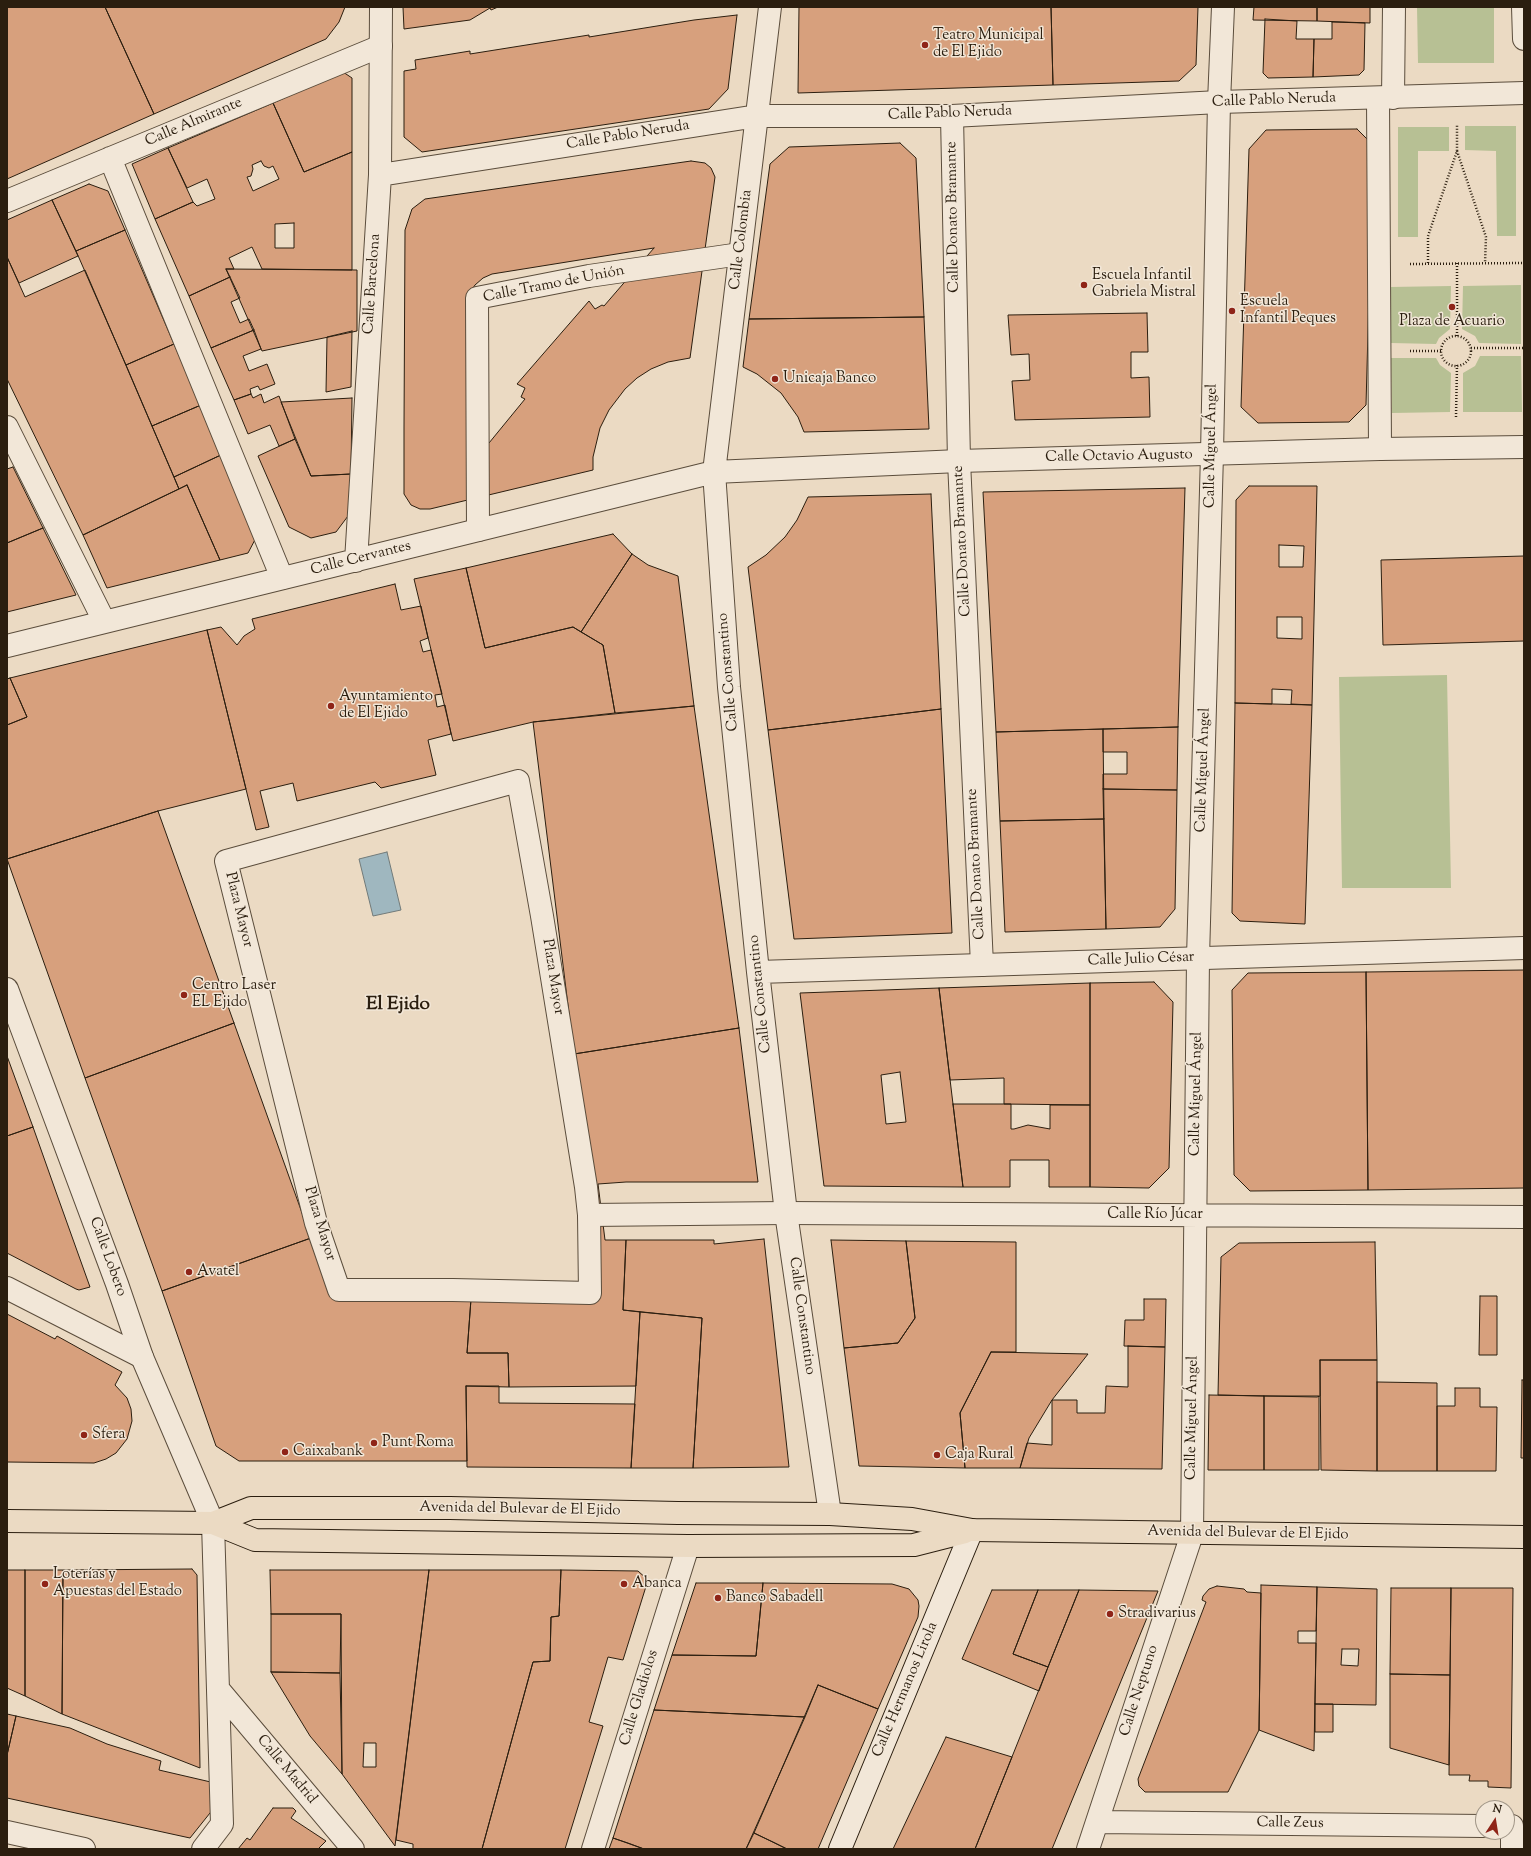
<!DOCTYPE html>
<html>
<head>
<meta charset="utf-8">
<style>
  body { margin:0 }
  #map { position:relative; width:1531px; height:1856px; overflow:hidden; background:#ebdac3; font-family:"Sorts Mill Goudy",serif }
  canvas { display:block }
  .frame { position:absolute; inset:0; border:8px solid #2b1e0f; pointer-events:none }
  .north { position:absolute; left:1475px; top:1800px; width:40px; height:40px; box-sizing:border-box; background:#f2e7d8; border:1px solid #a29788; border-radius:50%; rotate:12deg; font-size:11px; font-weight:700; line-height:16px; text-align:center; color:#2b1e0f }
  .north::after { content:''; display:block; margin:auto; width:14px; height:18px; background:#8f2418; clip-path:polygon(50% 0,100% 100%,50% 72%,0 100%) }
</style>
</head>
<body>
<div id="map">
<canvas width="1531" height="1856"></canvas>
<div class="frame"></div>
<div class="north">N</div>
</div>
<script>
const ctx = document.querySelector('canvas').getContext('2d');
ctx.lineJoin = 'round';
function paint(path, color) {
  ctx.fillStyle = color;
  ctx.fill(path, 'evenodd');
}
function poly(rows) {
  const path = new Path2D();
  for (const r of rows) {
    if (r.length === 3) {
      path.moveTo(r[0] + r[2], r[1]);
      path.arc(r[0], r[1], r[2], 0, 2 * Math.PI);
      continue;
    }
    path.moveTo(r[0], r[1]);
    for (let i = 2; i < r.length; i += 2) path.lineTo(r[i], r[i + 1]);
  }
  return path;
}
function trace(path, color, width, dash) {
  ctx.strokeStyle = color;
  ctx.lineWidth = width;
  ctx.lineCap = dash ? 'butt' : 'round';
  ctx.setLineDash(dash || []);
  ctx.stroke(path);
}
function write(font, color, halo, rows, align = 'center') {
  ctx.font = font + ' "Sorts Mill Goudy",serif';
  ctx.lineWidth = 3;
  ctx.setLineDash([]);
  ctx.textBaseline = 'middle';
  ctx.strokeStyle = halo;
  ctx.fillStyle = color;
  for (const [text, x, y, turn = 0] of rows) {
    ctx.save();
    ctx.translate(x, y);
    ctx.rotate((+turn || 0) * Math.PI / 180);
    ctx.textAlign = isNaN(turn) ? turn : align;
    if (halo) ctx.strokeText(text, 0, 0);
    ctx.fillText(text, 0, 0);
    ctx.restore();
  }
}
const green = poly([
  [1417,7,1494,7,1494,63,1418,63],
  [1465,126,1516,126,1516,236,1497,236,1496,151,1465,150],
  [1398,127,1449,127,1449,151,1418,151,1418,237,1398,237],
  [1521,285,1521,344,1479,343,1475,336,1462,329,1463,286],
  [1451,286,1450,329,1439,338,1436,344,1391,343,1390,287],
  [1480,356,1521,356,1522,412,1463,412,1463,373,1475,366],
  [1391,358,1436,358,1440,365,1451,373,1450,412,1392,413],
  [1447,675,1451,888,1342,888,1339,677]
]);
const water = poly([
  [387,852,401,910,373,916,359,859,387,852]
]);
const building = poly([
  [7,7,105,7,154,114,7,179,7,7],
  [105,7,345,7,339,22,326,39,154,114,105,7],
  [403,7,498,7,491,10,490,8,470,20,404,29,403,7],
  [799,7,1051,7,1053,85,798,93,799,7],
  [1051,7,1198,7,1196,65,1179,81,1053,85,1051,7],
  [1254,7,1317,7,1317,21,1253,20,1254,7],
  [1317,7,1370,7,1370,23,1317,21,1317,7],
  [737,15,728,89,709,109,422,152,404,137,404,71,416,69,415,60,470,51,470,54,589,35,589,37,694,20,737,15],
  [1265,19,1297,21,1296,39,1314,39,1313,77,1268,78,1263,73,1265,19],
  [1332,22,1365,23,1364,70,1359,75,1313,77,1314,39,1332,39,1332,22],
  [343,72,352,78,352,152,304,172,273,103,343,72],
  [273,103,304,172,352,152,352,270,262,269,252,247,229,258,234,269,226,269,230,277,189,296,155,219,193,202,197,206,215,199,207,179,187,188,168,148,273,103],
  [261,161,264,166,269,168,273,166,279,179,253,191,247,177,251,176,253,169,252,165,261,161],
  [294,223,294,248,275,248,275,224,294,223],
  [1357,129,1373,145,1366,405,1349,422,1258,423,1241,407,1249,149,1266,130,1357,129],
  [900,143,916,158,924,317,749,319,770,164,789,147,900,143],
  [168,148,193,202,155,219,132,164,168,148],
  [691,161,705,163,711,168,715,177,690,358,668,362,651,369,637,378,625,389,609,410,600,428,593,457,593,470,430,509,420,509,411,505,404,494,404,427,405,230,412,209,425,199,691,161],
  [654,248,604,306,602,305,595,309,589,301,517,384,525,388,521,397,525,399,489,443,473,428,471,291,475,285,483,278,492,274,654,248],
  [89,184,108,191,125,230,76,251,52,200,89,184],
  [52,200,78,256,19,283,7,257,7,220,52,200],
  [125,230,174,344,126,365,76,251,125,230],
  [7,257,25,297,85,270,179,489,83,535,7,379,7,257],
  [226,269,357,270,357,331,262,351,226,269],
  [230,277,240,298,231,302,240,323,249,319,254,330,211,348,189,296,230,277],
  [1147,313,1148,352,1131,352,1131,378,1149,377,1150,417,1015,420,1012,381,1030,380,1029,354,1011,355,1008,315,1147,313],
  [924,317,929,429,804,432,798,417,781,393,757,374,743,367,749,319,924,317],
  [254,330,261,349,243,356,249,371,267,364,275,384,260,390,258,386,250,389,251,394,234,400,211,348,254,330],
  [352,331,351,387,326,392,327,337,352,331],
  [174,344,201,405,152,426,126,365,174,344],
  [251,394,253,398,261,394,264,403,279,396,295,439,279,446,270,425,248,434,234,400,251,394],
  [352,398,351,474,311,476,281,402,352,398],
  [201,405,223,454,174,477,152,426,201,405],
  [295,439,311,476,351,474,351,512,336,532,311,538,289,527,258,456,295,439],
  [223,454,258,534,248,553,220,560,187,485,179,489,174,477,223,454],
  [13,467,43,528,7,543,7,469,13,467],
  [187,485,220,560,107,588,83,535,187,485],
  [1249,486,1317,486,1312,705,1291,704,1292,690,1272,689,1272,704,1235,703,1236,500,1249,486],
  [1279,545,1304,546,1303,567,1279,567,1279,545],
  [1277,617,1302,617,1302,639,1277,638,1277,617],
  [1185,488,1178,727,996,732,983,492,1185,488],
  [931,494,941,709,768,730,748,567,766,555,785,537,797,520,808,497,931,494],
  [43,528,76,595,7,612,7,543,43,528],
  [613,534,632,554,581,632,573,627,485,648,466,568,613,534],
  [632,554,648,565,678,576,694,706,615,713,603,645,581,632,632,554],
  [1524,556,1524,641,1383,645,1381,560,1524,556],
  [466,568,485,648,573,627,603,645,615,713,533,722,453,741,414,579,466,568],
  [395,584,401,610,421,606,428,638,420,641,423,652,431,650,442,694,435,695,437,707,445,705,451,734,428,740,436,775,381,788,375,782,297,801,293,783,260,791,269,827,256,830,207,630,221,627,237,645,244,636,255,629,252,619,395,584],
  [207,630,246,789,158,811,7,859,7,725,27,717,10,678,207,630],
  [10,678,27,717,7,725,7,679,10,678],
  [1235,703,1312,705,1305,924,1240,921,1232,913,1235,703],
  [694,706,739,1028,574,1054,533,722,694,706],
  [941,709,952,933,794,939,768,730,941,709],
  [1178,727,1177,790,1103,789,1103,774,1127,774,1127,752,1103,752,1103,729,1178,727],
  [1103,729,1104,819,1000,821,996,732,1103,729],
  [1103,789,1177,790,1175,909,1160,927,1106,929,1103,789],
  [158,811,234,1023,85,1078,7,859,158,811],
  [1104,819,1106,929,1005,932,1000,821,1104,819],
  [1524,970,1524,1188,1368,1190,1366,972,1524,970],
  [1366,972,1368,1190,1250,1191,1234,1175,1232,990,1248,973,1366,972],
  [1154,982,1173,1002,1169,1168,1149,1188,1090,1187,1090,983,1154,982],
  [1090,983,1090,1105,1004,1104,1004,1078,950,1080,939,988,1090,983],
  [939,988,963,1187,824,1186,800,993,939,988],
  [900,1072,906,1122,886,1124,881,1075,900,1072],
  [234,1023,311,1238,162,1291,85,1078,234,1023],
  [739,1028,758,1182,626,1182,598,1184,605,1240,626,1240,623,1310,640,1312,636,1386,509,1387,508,1353,467,1353,471,1299,600,1298,574,1054,739,1028],
  [7,1056,33,1127,7,1136,7,1056],
  [953,1104,1011,1104,1011,1129,1014,1129,1028,1125,1050,1129,1050,1105,1090,1105,1090,1187,1049,1187,1049,1160,1010,1160,1010,1187,963,1187,953,1104],
  [33,1127,56,1192,90,1287,79,1290,76,1289,7,1253,7,1136,33,1127],
  [311,1238,332,1298,471,1299,467,1353,508,1353,509,1387,466,1386,467,1461,239,1461,216,1446,162,1291,311,1238],
  [764,1239,789,1467,693,1468,702,1318,623,1310,626,1240,714,1240,714,1244,764,1239],
  [831,1240,906,1241,915,1318,898,1343,844,1348,831,1240],
  [906,1241,1016,1242,1016,1352,991,1352,960,1413,965,1468,859,1466,844,1348,898,1343,915,1318,906,1241],
  [1375,1242,1377,1360,1320,1360,1320,1396,1317,1397,1218,1395,1221,1257,1239,1243,1375,1242],
  [1480,1296,1497,1296,1497,1355,1479,1355,1480,1296],
  [1144,1299,1166,1299,1165,1347,1124,1346,1125,1320,1144,1320,1144,1299],
  [640,1312,702,1318,693,1468,631,1468,640,1312],
  [7,1314,55,1339,57,1336,122,1372,115,1385,127,1398,131,1409,132,1421,127,1439,116,1453,106,1459,94,1463,7,1462,7,1314],
  [1128,1346,1165,1347,1162,1469,1020,1468,1027,1443,1052,1445,1052,1400,1077,1400,1077,1413,1105,1413,1106,1386,1128,1387,1128,1346],
  [991,1352,1088,1354,1052,1400,1029,1438,1020,1468,965,1468,960,1413,991,1352],
  [1320,1360,1377,1360,1377,1471,1321,1470,1320,1360],
  [1522,1380,1524,1380,1524,1458,1521,1458,1522,1380],
  [1377,1382,1437,1383,1437,1471,1377,1471,1377,1382],
  [466,1386,499,1386,499,1403,635,1404,631,1468,467,1467,466,1386],
  [1455,1388,1480,1388,1480,1407,1497,1407,1496,1471,1437,1471,1437,1406,1455,1406,1455,1388],
  [1209,1395,1264,1396,1264,1470,1208,1470,1209,1395],
  [1264,1396,1319,1396,1319,1470,1264,1470,1264,1396],
  [192,1569,197,1575,200,1768,62,1714,63,1570,192,1569],
  [7,1570,25,1570,25,1696,7,1688,7,1570],
  [25,1570,63,1570,62,1714,25,1696,25,1570],
  [270,1570,429,1570,395,1846,342,1774,341,1614,271,1614,270,1570],
  [364,1743,376,1743,376,1767,363,1767,364,1743],
  [429,1570,561,1570,559,1616,551,1617,550,1661,533,1662,482,1849,413,1849,413,1844,396,1840,429,1570],
  [561,1570,638,1571,648,1580,623,1660,608,1657,589,1722,603,1726,565,1849,482,1849,533,1662,550,1661,551,1617,559,1616,561,1570],
  [696,1583,763,1583,756,1656,672,1655,696,1583],
  [763,1583,892,1584,909,1589,918,1600,919,1606,918,1617,878,1709,818,1685,805,1717,654,1710,672,1655,756,1656,763,1583],
  [1261,1585,1317,1587,1316,1631,1298,1631,1298,1643,1316,1643,1314,1751,1259,1730,1261,1585],
  [1217,1586,1244,1589,1247,1592,1261,1593,1259,1730,1228,1792,1145,1792,1139,1786,1138,1779,1206,1602,1202,1600,1203,1596,1209,1589,1217,1586],
  [1317,1587,1377,1589,1376,1705,1315,1704,1317,1587],
  [1342,1649,1359,1649,1358,1666,1341,1665,1342,1649],
  [1391,1588,1451,1588,1450,1675,1390,1674,1391,1588],
  [1451,1588,1513,1588,1511,1788,1488,1787,1488,1781,1469,1781,1470,1775,1449,1775,1451,1588],
  [992,1590,1038,1590,1013,1654,1048,1667,1039,1691,962,1659,992,1590],
  [1038,1590,1079,1590,1048,1667,1013,1654,1038,1590],
  [1079,1590,1158,1591,1052,1849,975,1849,1079,1590],
  [271,1614,341,1614,340,1673,271,1672,271,1614],
  [271,1672,340,1673,342,1774,310,1736,271,1672],
  [1390,1674,1450,1675,1449,1765,1390,1748,1390,1674],
  [818,1685,878,1709,818,1849,787,1849,754,1833,818,1685],
  [1315,1704,1333,1704,1333,1732,1315,1732,1315,1704],
  [654,1710,805,1717,746,1849,644,1849,613,1838,654,1710],
  [7,1714,16,1716,7,1755,7,1714],
  [16,1716,70,1728,107,1744,161,1761,159,1770,215,1783,214,1808,190,1838,7,1798,7,1755,16,1716],
  [946,1737,1012,1757,975,1849,893,1849,946,1737],
  [273,1808,293,1808,296,1811,291,1818,326,1841,318,1849,238,1849,247,1838,250,1840,273,1808],
  [754,1833,773,1842,787,1849,746,1849,754,1833],
  [613,1838,628,1843,644,1849,609,1849,613,1838]
]);
const path = poly([
  [1457,151,1486,237,1485,263],
  [1428,263,1428,236,1457,151,1457,125],
  [1410,264,1524,263],
  [1457,336,1457,263],
  [1456,351,15],
  [1471,348,1524,348],
  [1410,351,1441,351],
  [1456,417,1457,365]
]);
const pedestrian = poly([
  [1523,7,1524,39],
  [1378,98,1380,449],
  [1393,98,1394,7],
  [478,530,477,298,589,276,740,254],
  [518,781,542,916,586,1187,589,1215,590,1293,453,1290,339,1290,316,1223,226,861,518,781]
]);
const minor = poly([
  [952,116,959,461,982,965],
  [110,158,282,578],
  [7,201,381,46],
  [7,427,104,621],
  [589,1215,786,1213,1524,1217],
  [7,1288,142,1357],
  [1097,1822,1483,1826],
  [7,1832,84,1849],
  [593,1849,688,1546],
  [1088,1849,1192,1534,1198,958,1212,454,1219,102,1223,7],
  [1512,1849,1512,1826]
]);
const tertiary = poly([
  [770,7,714,472,729,687,758,972,786,1213,830,1514],
  [380,175,757,116,952,116,1219,102,1524,93],
  [356,561,380,175,381,7],
  [7,646,714,472,959,461,1380,449,1524,447],
  [758,972,1524,948],
  [7,989,117,1284,142,1357,213,1523,222,1824,203,1849],
  [219,1690,353,1849]
]);
const secondary = poly([
  [840,1849,972,1530]
]);
const primary = poly([
  [7,1521,213,1523,255,1540,688,1546,914,1545,965,1532],
  [213,1523,251,1508,450,1508,678,1513,830,1514,912,1519,972,1530,1524,1537]
]);
const markers = [
  [925,45,4,"#8f2418"],
  [1084,285,4,"#8f2418"],
  [1452,307,4,"#8f2418"],
  [1232,311,4,"#8f2418"],
  [775,379,4,"#8f2418"],
  [331,706,4,"#8f2418"],
  [184,995,4,"#8f2418"],
  [189,1272,4,"#8f2418"],
  [84,1435,4,"#8f2418"],
  [374,1443,4,"#8f2418"],
  [285,1452,4,"#8f2418"],
  [937,1455,4,"#8f2418"],
  [45,1584,4,"#8f2418"],
  [624,1584,4,"#8f2418"],
  [718,1598,4,"#8f2418"],
  [1110,1614,4,"#8f2418"]
];
const poiNames = [
  ["Teatro Municipal",933,36],
  ["de El Ejido",933,53],
  ["Escuela Infantil",1092,276],
  ["Gabriela Mistral",1092,293],
  ["Escuela",1240,302],
  ["Infantil Peques",1240,319],
  ["Plaza de Acuario",1452,322,"center"],
  ["Unicaja Banco",783,379],
  ["Ayuntamiento",339,697],
  ["de El Ejido",339,714],
  ["Centro Laser",192,986],
  ["EL Ejido",192,1003],
  ["Avatel",197,1272],
  ["Sfera",92,1435],
  ["Punt Roma",382,1443],
  ["Caixabank",293,1452],
  ["Caja Rural",945,1455],
  ["Loterías y",53,1575],
  ["Apuestas del Estado",53,1592],
  ["Abanca",632,1584],
  ["Banco Sabadell",726,1598],
  ["Stradivarius",1118,1614]
];
const streetNames = [
  ["Calle Pablo Neruda",1274,101,-2],
  ["Calle Pablo Neruda",950,114,-2],
  ["Calle Almirante",194,123,-23],
  ["Calle Pablo Neruda",628,136,-9],
  ["Calle Donato Bramante",954,217,-91],
  ["Calle Colombia",742,240,-83],
  ["Calle Barcelona",373,284,-86],
  ["Calle Tramo de Unión",554,285,-11],
  ["Calle Miguel Ángel",1212,446,-89],
  ["Calle Octavio Augusto",1119,457,-1],
  ["Calle Donato Bramante",963,541,-93],
  ["Calle Cervantes",361,559,-14],
  ["Calle Constantino",729,672,-95],
  ["Calle Miguel Ángel",1204,770,-88],
  ["Calle Donato Bramante",977,864,-93],
  ["Plaza Mayor",238,910,76],
  ["Calle Julio César",1141,960,-2],
  ["Plaza Mayor",552,977,81],
  ["Calle Constantino",761,994,-96],
  ["Calle Miguel Ángel",1197,1094,-89],
  ["Calle Río Júcar",1155,1215],
  ["Plaza Mayor",319,1224,73],
  ["Calle Lobero",107,1257,70],
  ["Calle Constantino",801,1316,82],
  ["Calle Miguel Ángel",1193,1418,-89],
  ["Avenida del Bulevar de El Ejido",520,1510,1],
  ["Avenida del Bulevar de El Ejido",1248,1534,1],
  ["Calle Hermanos Lirola",906,1690,-67],
  ["Calle Neptuno",1140,1691,-72],
  ["Calle Gladiolos",640,1698,-73],
  ["Calle Madrid",286,1770,50],
  ["Calle Zeus",1290,1824,1]
];
const districtNames = [
  ["El Ejido",398,1006]
];
paint(green, '#b7c094');
paint(water, '#9fb7bf');
trace(water, '#717a79', 1);
paint(building, '#d7a07d');
trace(building, '#2b1e0f', 1);
trace(pedestrian, '#5b4d3c', 24);
trace(minor, '#5b4d3c', 24);
trace(tertiary, '#5b4d3c', 24);
trace(secondary, '#2b1e0f', 24);
trace(primary, '#2b1e0f', 24);
trace(path, '#2b1e0f', 2.5, [1, 2]);
trace(pedestrian, '#f2e7d8', 22);
trace(minor, '#f2e7d8', 22);
trace(tertiary, '#f2e7d8', 22);
trace(secondary, '#f2e7d8', 22);
trace(primary, '#ebdac3', 22);
for (const [x, y, r, color] of markers) {
  const dot = new Path2D();
  dot.arc(x, y, r, 0, 2 * Math.PI);
  ctx.fillStyle = color;
  ctx.fill(dot);
  trace(dot, '#f2e7d8', 1.5);
}
write('15px', '#2b1e0f', '#f2e7d8', poiNames, 'left');
write('15px', '#2b1e0f', '#f2e7d8', streetNames);
write('bold 19px', '#2b1e0f', '#f2e7d8', districtNames);
</script>
</body>
</html>
